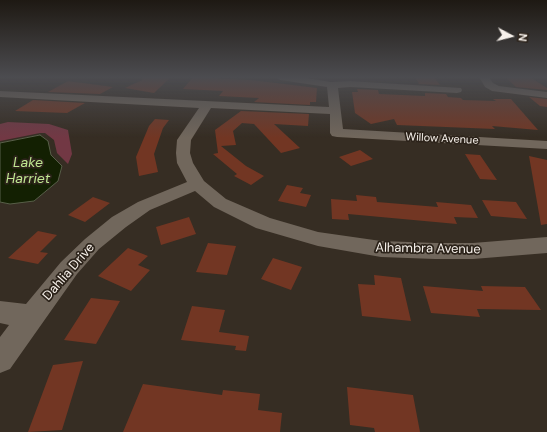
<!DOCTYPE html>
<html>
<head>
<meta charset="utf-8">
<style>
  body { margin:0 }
  #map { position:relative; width:547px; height:432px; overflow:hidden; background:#362d23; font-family:"DM Sans",sans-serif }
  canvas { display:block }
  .north { position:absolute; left:491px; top:16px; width:40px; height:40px; -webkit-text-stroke:3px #2c231a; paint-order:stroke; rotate:97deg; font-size:11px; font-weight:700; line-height:16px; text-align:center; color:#f7f1eb }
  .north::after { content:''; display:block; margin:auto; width:14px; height:18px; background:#f7f1eb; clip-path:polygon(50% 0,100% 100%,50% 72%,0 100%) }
</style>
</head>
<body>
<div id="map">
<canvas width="547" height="432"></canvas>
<div class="north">N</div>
</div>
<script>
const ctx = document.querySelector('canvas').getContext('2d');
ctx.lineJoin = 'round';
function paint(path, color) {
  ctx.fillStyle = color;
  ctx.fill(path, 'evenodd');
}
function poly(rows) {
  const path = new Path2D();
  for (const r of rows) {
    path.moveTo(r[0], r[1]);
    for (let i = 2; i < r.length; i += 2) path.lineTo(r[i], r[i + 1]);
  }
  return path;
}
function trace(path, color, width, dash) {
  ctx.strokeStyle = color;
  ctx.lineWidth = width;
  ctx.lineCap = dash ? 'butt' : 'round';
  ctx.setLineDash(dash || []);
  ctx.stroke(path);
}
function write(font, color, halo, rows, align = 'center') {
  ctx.font = font + ' "DM Sans",sans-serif';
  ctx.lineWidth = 3.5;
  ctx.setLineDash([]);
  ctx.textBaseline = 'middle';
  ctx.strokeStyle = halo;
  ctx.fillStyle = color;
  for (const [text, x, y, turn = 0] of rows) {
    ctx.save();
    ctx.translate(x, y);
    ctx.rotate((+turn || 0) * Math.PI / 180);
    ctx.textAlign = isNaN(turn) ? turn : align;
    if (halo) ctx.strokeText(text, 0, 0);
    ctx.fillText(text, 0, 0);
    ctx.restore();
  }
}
const green = poly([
  [8,122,49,124,68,130,72,154,68,164,57,153,54,140,45,133,40,133,0,141,0,124]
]);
const water = poly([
  [40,135,48,141,51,155,62,166,58,181,34,201,10,204,0,202,0,143,40,135]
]);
const building = poly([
  [142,77,171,77,154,93,125,88,142,80],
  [193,77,252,80,317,88,316,102,310,102,310,105,254,102,259,98,219,96,223,91,183,89],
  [415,77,434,77,440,85,419,84],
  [505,77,530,77,547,88,547,90,516,87],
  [68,81,113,87,100,94,48,92],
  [357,89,378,90,379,94,425,96,425,93,446,94,448,97,461,98,463,100,496,101,493,99,511,99,538,130,492,126,495,129,397,125,394,119,371,124,355,113,352,92,358,92],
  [529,97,547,99,547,107,540,106],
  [33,100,85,103,67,113,15,111],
  [241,111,309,114,308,126,274,124,300,148,281,153,254,124,242,123,233,131,236,145,221,146,246,166,264,176,251,185,234,176,237,174,213,154,218,153,215,130],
  [155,119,169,120,163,128,154,154,158,172,139,176,136,157,149,126],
  [360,150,373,159,351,166,339,157],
  [465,154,480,155,497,180,480,179],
  [529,156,547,160,547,224,541,225],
  [287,185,303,188,300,193,311,195,306,207,278,201],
  [356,195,376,197,377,202,438,207,436,202,471,205,478,218,454,217,457,224,348,214,349,220,332,219,331,199,357,201],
  [93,197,110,203,85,222,68,215],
  [482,200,516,202,527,219,491,216],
  [189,217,196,234,161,245,156,227],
  [38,231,57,235,40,252,48,253,38,264,8,258],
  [208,243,236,246,227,275,196,272],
  [128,248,148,256,138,265,150,270,131,291,98,276],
  [273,258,302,267,291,290,261,279],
  [374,275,401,278,411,321,362,316,358,284,375,285],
  [423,286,483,291,481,286,525,287,541,310,477,309,480,317,431,313],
  [91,298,120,301,96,344,64,340],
  [192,306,225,310,219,332,249,336,246,351,235,350,236,346,181,340],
  [83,361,62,430,28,432,53,365],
  [143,384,222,395,223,390,260,394,258,410,282,413,280,432,123,432],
  [347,387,413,395,420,432,375,432,374,428,350,425]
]);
const minor = poly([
  [275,77,301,77,331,82,350,81,461,88,462,90,461,92,457,93,350,87,338,88,343,129,547,141,547,149,337,137,332,136,330,133,330,114,211,108,191,140,190,153,193,163,204,181,226,199,270,218,318,232,381,241,435,243,473,243,547,237,547,253,473,259,435,259,381,257,318,246,256,228,214,207,195,191,150,210,126,227,99,249,77,274,10,369,0,373,0,337,9,325,0,323,0,301,26,304,61,262,85,239,112,217,138,202,187,182,177,163,176,153,177,140,199,108,0,97,0,91,329,107,327,87,280,80,275,77],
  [479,77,489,77,493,83,499,86,547,92,547,98,492,91,485,87,479,77]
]);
const farStreetnames = [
  ["Willow Avenue",442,139,3]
];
const streetNames = [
  ["Alhambra Avenue",428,249,1],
  ["Dahlia Drive",69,272,-49]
];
const waterNames = [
  ["Lake",28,163],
  ["Harriet",28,179]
];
paint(green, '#723844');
paint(water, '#132002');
trace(water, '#575f48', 1);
paint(building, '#723623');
paint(minor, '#71675c');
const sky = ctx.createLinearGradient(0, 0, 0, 138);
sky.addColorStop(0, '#1e1913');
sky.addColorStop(0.56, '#4c4c50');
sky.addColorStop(1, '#4c4c5000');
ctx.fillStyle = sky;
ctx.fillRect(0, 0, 547, 138);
write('11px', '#f7f1eb', '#2c231a', farStreetnames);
write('13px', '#f7f1eb', '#2c231a', streetNames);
write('italic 14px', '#bfe791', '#2c231a', waterNames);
</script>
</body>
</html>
